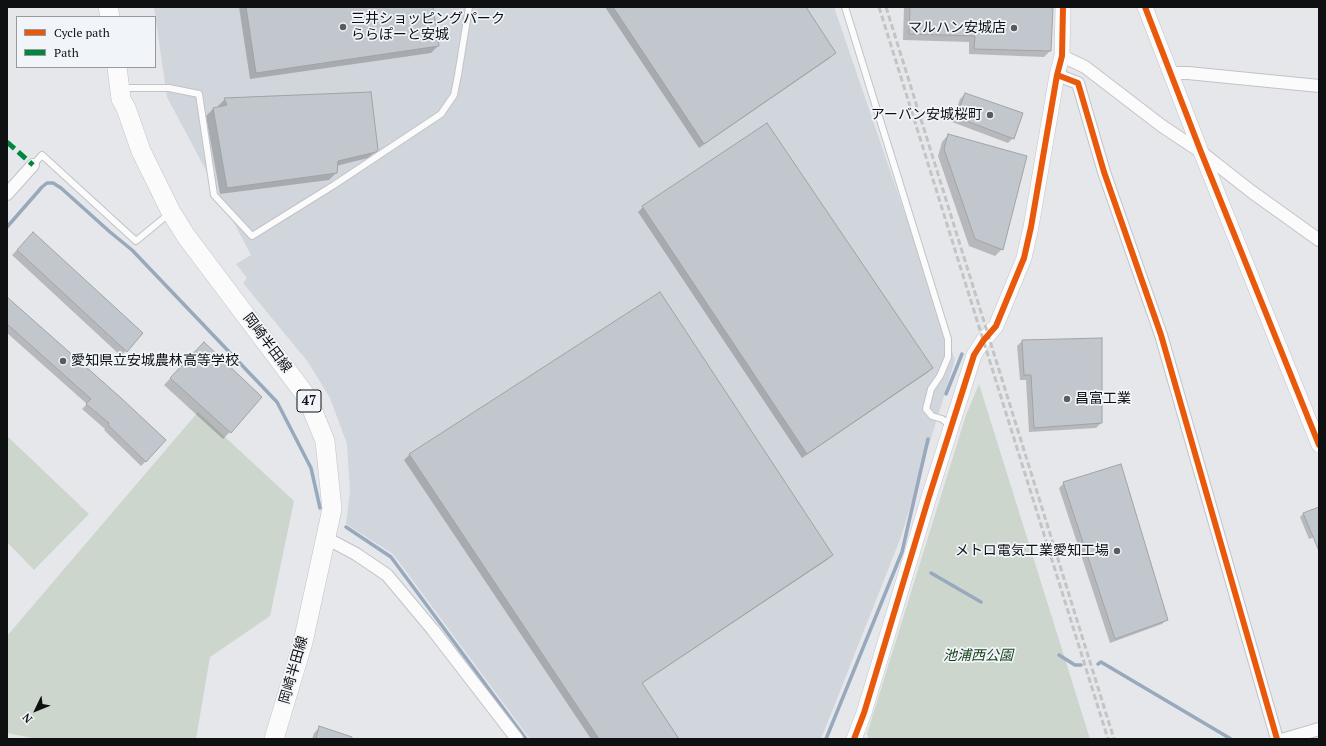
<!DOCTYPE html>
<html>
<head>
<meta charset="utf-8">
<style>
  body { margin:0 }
  #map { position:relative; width:1326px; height:746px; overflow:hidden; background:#e5e7ea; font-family:"PT Serif",serif }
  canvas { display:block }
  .frame { position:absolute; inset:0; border:8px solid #0f1012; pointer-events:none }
  .legend { position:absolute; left:16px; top:16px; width:140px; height:52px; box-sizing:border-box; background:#f1f5f9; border:1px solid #97999d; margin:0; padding:5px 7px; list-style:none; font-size:12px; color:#0f1012 }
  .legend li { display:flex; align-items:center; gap:8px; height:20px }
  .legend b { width:20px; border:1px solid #97999d }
  .north { position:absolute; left:16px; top:690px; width:40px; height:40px; -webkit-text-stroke:3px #f1f5f9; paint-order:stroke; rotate:227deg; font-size:11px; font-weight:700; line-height:16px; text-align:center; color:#0f1012 }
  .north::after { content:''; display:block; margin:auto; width:14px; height:18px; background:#0f1012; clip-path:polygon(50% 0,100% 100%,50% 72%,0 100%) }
</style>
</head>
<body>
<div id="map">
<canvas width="1326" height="746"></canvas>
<div class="frame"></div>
<ul class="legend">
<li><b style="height:5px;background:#e8590c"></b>Cycle path</li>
<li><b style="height:5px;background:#00873e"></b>Path</li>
</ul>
<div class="north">N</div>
</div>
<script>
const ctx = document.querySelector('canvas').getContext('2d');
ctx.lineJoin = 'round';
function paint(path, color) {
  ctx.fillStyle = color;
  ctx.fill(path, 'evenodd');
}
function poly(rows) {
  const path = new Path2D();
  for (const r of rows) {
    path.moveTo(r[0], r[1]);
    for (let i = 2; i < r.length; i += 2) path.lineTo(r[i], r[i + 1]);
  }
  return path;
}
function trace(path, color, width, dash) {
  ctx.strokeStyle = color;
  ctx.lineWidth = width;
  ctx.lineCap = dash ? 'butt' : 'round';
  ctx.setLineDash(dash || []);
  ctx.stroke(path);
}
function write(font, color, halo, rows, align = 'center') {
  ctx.font = font + ' "PT Serif","Noto Sans JP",serif';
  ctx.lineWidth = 3.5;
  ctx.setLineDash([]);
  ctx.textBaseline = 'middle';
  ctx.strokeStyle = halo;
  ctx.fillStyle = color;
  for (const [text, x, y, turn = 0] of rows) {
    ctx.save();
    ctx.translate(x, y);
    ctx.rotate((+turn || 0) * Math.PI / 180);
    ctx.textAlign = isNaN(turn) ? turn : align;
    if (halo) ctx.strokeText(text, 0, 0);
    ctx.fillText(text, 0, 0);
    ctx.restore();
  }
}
const built = poly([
  [154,7,834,7,955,360,901,537,821,739,530,739,393,554,346,524,350,491,347,444,330,398,308,362,243,283,247,278,236,264,251,255,167,97]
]);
const green = poly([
  [979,384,1090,739,869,739,867,734,966,415],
  [198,412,294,501,270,616,210,657,196,739,37,739,7,733,7,636],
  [7,436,89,514,34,570,7,542]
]);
const shadow = poly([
  [239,7,432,7,438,46,431,53,250,79],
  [605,7,805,7,835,53,830,58,699,148],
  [904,7,1052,7,1050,51,1044,57,969,54,969,42,903,40],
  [965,94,1013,138,1008,143,952,122,960,99],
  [225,99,377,150,368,158,336,166,336,173,329,180,220,194,206,116,213,109,219,108,218,106],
  [948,135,1002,249,995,256,969,246,938,156,942,142],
  [643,207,932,368,927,373,802,458,638,212],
  [33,234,142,333,121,356,12,255],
  [660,294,832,555,827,560,641,684,678,739,591,739,404,460,409,455],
  [7,298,146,461,141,466,104,430,105,429,82,409,87,404,7,333],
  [1022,341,1101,423,1096,428,1029,432,1026,380,1020,380,1017,346],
  [197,350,230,432,223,439,164,385],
  [1064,483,1167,619,1162,624,1110,643,1059,488],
  [1317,509,1319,514,1319,535,1309,539,1300,517,1303,514],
  [319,728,346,739,312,739,314,733]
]);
const stream = poly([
  [7,227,42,187,47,183,53,183,61,188,110,232,132,250,277,402,311,468,320,508],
  [946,394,962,354],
  [346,527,391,557,526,739],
  [931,573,981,602],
  [1059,655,1075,665,1081,665],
  [1098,664,1101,662,1231,739],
  [826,739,902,552,928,439]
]);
const building = poly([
  [246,7,433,7,439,46,256,73,246,7],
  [613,7,806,7,836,53,704,144,613,7],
  [910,7,1053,7,1051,51,974,49,975,36,909,34,910,7],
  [371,92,378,150,376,152,338,161,337,173,227,188,213,108,227,105,224,98,371,92],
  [965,93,1023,113,1014,139,956,117,965,93],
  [767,123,933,368,807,454,642,206,767,123],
  [948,134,1027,156,1003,250,975,239,944,149,948,134],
  [33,232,143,333,127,352,17,250,33,232],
  [660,292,833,555,642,683,679,739,599,739,409,454,660,292],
  [7,297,120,397,166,440,146,462,108,425,109,423,86,404,91,399,7,324,7,297],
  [1102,338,1102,423,1034,428,1031,375,1024,375,1022,340,1102,338],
  [204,342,262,397,231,433,170,378,204,342],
  [1121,464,1168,620,1115,639,1063,482,1121,464],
  [1319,507,1319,551,1303,513,1319,507],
  [319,726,352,737,352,739,316,739,319,726]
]);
const service = poly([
  [845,7,948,339,948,357,940,376,931,389,926,409,932,416,942,419,951,426],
  [130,88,169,88,199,94,214,195,252,236,334,185,441,114,454,95,458,75,469,7],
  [33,165,42,155,136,241,170,213]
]);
const minor = poly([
  [1062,56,1085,67,1162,126,1201,152,1252,192,1319,240],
  [1170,73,1188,73,1319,86],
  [1057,75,1078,83,1104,172,1161,335,1277,739],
  [7,194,33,165],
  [326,538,356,554,387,575,433,630,517,739],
  [1285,739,1319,729]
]);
const tertiary = poly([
  [1145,7,1201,152,1319,445],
  [854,739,864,713,928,500,974,355,983,341,996,326,1024,258,1031,227,1057,75,1062,56,1063,7]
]);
const primary = poly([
  [108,7,110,17],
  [117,67,121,99,126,108,141,151,171,212,186,236,307,397,325,441,332,509,303,642,274,739]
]);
const rail = poly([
  [879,7,1108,739],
  [886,7,1114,739]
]);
const quiet = poly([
  [7,142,33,165]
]);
const cycleway = poly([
  [1145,7,1201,152,1319,445],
  [1057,75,1078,83,1104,172,1161,335,1277,739],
  [854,739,864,713,928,500,974,355,983,341,996,326,1024,258,1031,227,1057,75,1062,56,1063,7]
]);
const markers = [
  [343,27,4,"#5a5b5e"],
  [1014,28,4,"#5a5b5e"],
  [990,115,4,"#5a5b5e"],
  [63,361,4,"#5a5b5e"],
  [1067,399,4,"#5a5b5e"],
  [1117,551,4,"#5a5b5e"]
];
const shields = [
  [309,401,24]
];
const shieldNames = [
  ["47",309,401]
];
const poiNames = [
  ["三井ショッピングパーク",351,19],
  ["ららぽーと安城",351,35],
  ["マルハン安城店",1006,28,"right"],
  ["アーバン安城桜町",982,115,"right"],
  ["愛知県立安城農林高等学校",71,361],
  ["昌富工業",1075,399],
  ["メトロ電気工業愛知工場",1109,551,"right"]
];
const streetNames = [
  ["岡崎半田線",267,343,53],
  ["岡崎半田線",294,670,-74]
];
const parkNames = [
  ["池浦西公園",978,656]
];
paint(built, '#d1d6dc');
paint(green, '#ccd6cd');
paint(shadow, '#0003');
trace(stream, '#98a9bd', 3.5);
paint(building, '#c1c7cd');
trace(building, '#a1a3a5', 1);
trace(service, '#c2c3c6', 8);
trace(minor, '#c2c3c6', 14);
trace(tertiary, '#c2c3c6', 16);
trace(primary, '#c2c3c6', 20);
trace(service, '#fbfbfc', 6);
trace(minor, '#fbfbfc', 12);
trace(tertiary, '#fbfbfc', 15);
trace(primary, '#fbfbfc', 19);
trace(rail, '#c4c4c5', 3, [6, 3]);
trace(quiet, '#00873e', 5, [10, 5]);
trace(cycleway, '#e8590c', 6);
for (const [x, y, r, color] of markers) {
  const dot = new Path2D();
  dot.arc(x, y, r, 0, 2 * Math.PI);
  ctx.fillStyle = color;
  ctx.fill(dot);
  trace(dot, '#f1f5f9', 1.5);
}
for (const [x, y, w] of shields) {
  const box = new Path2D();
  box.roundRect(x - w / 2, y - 11, w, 22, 3);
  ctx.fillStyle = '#f1f5f9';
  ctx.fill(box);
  trace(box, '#0f1012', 1);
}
write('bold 13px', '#0f1012', null, shieldNames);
write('14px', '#0f1012', '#f1f5f9', poiNames, 'left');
write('14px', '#0f1012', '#f1f5f9', streetNames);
write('italic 14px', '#173f18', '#f1f5f9', parkNames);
</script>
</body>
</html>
